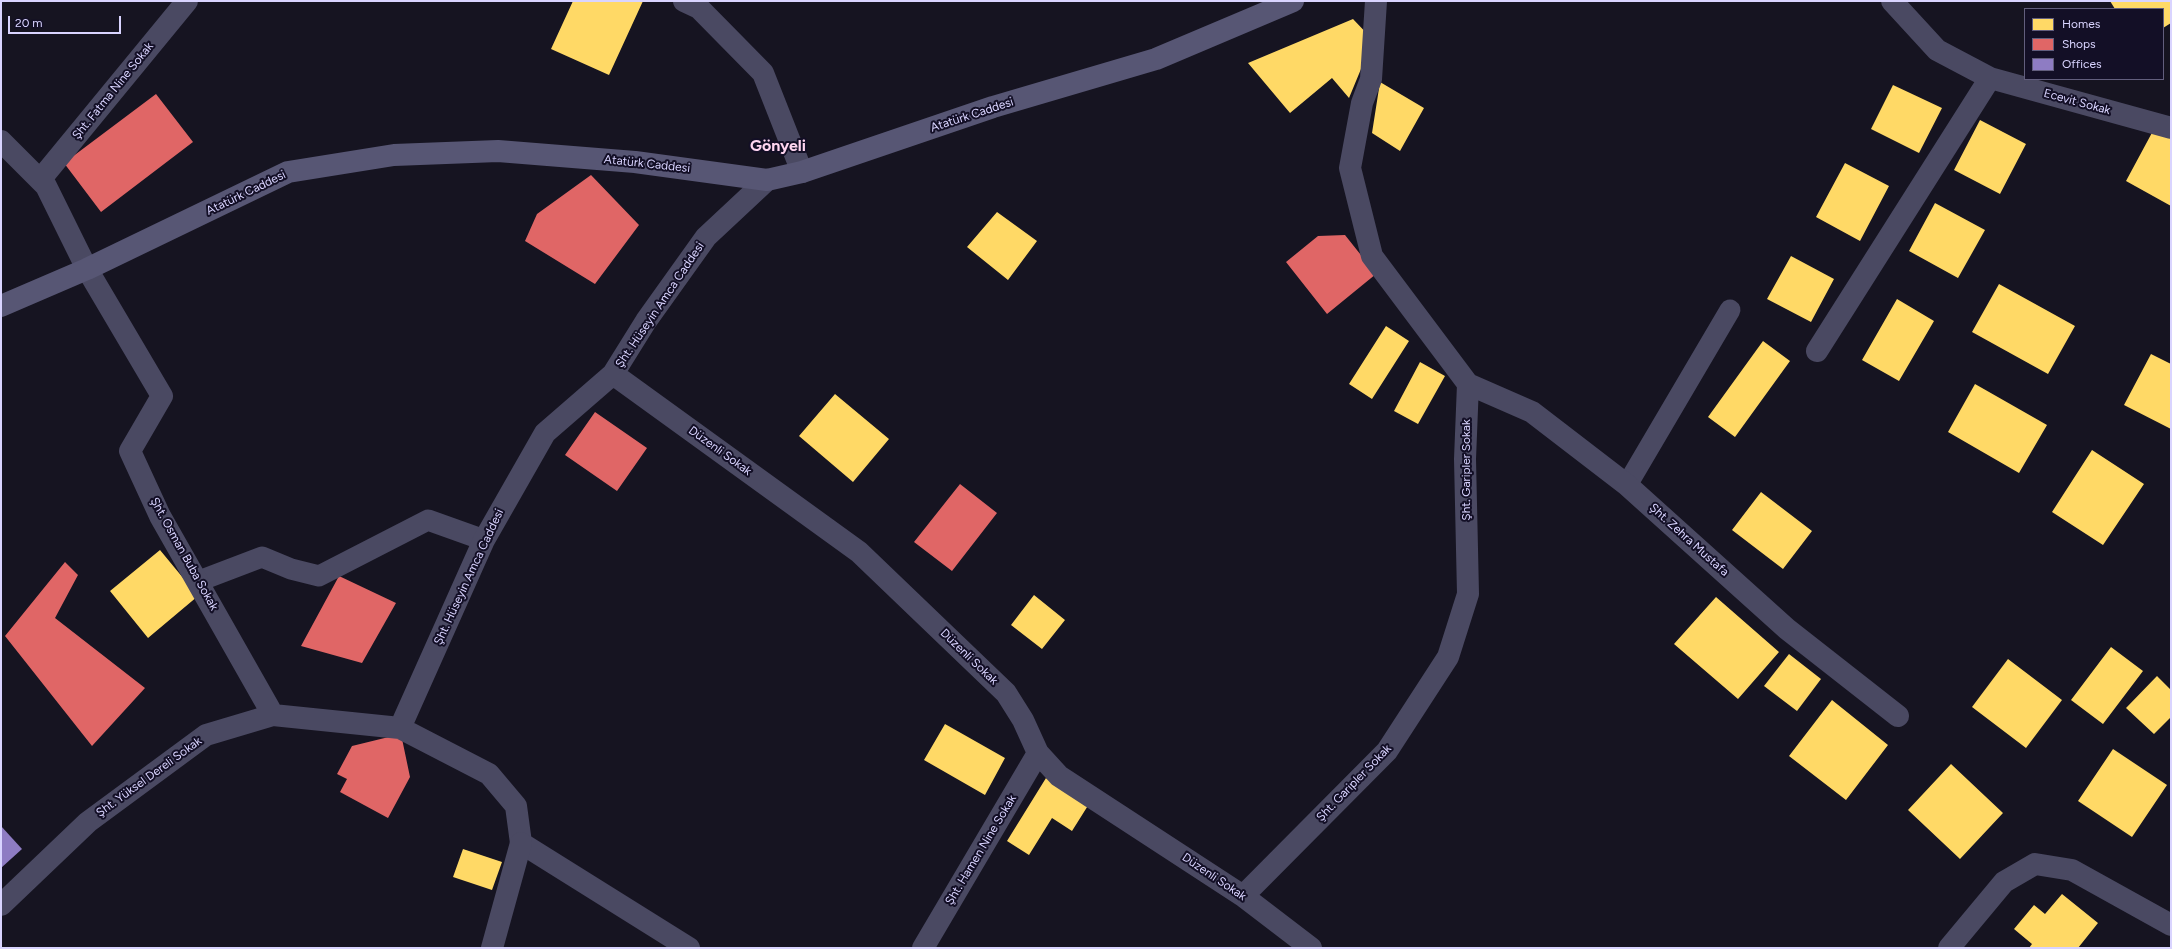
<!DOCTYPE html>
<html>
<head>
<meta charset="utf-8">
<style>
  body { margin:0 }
  #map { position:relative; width:2172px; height:949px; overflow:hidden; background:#161421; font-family:Figtree,sans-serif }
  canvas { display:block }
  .frame { position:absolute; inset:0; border:2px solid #d9d4ff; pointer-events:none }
  .legend { position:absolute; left:2024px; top:8px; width:140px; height:72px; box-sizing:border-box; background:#130f26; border:1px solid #625e7d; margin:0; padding:5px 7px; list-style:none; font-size:12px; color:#d9d4ff }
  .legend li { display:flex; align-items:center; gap:8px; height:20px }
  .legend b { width:20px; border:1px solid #625e7d }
  .scale { position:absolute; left:8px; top:16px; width:113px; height:18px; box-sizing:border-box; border:2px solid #d9d4ff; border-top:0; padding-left:5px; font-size:12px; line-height:14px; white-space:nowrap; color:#d9d4ff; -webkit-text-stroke:3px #130f26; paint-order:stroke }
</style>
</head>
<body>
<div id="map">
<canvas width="2172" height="949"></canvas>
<div class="frame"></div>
<ul class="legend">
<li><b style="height:11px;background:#ffd966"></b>Homes</li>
<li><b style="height:11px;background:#e06666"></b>Shops</li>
<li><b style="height:11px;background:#8e7cc3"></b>Offices</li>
</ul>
<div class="scale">20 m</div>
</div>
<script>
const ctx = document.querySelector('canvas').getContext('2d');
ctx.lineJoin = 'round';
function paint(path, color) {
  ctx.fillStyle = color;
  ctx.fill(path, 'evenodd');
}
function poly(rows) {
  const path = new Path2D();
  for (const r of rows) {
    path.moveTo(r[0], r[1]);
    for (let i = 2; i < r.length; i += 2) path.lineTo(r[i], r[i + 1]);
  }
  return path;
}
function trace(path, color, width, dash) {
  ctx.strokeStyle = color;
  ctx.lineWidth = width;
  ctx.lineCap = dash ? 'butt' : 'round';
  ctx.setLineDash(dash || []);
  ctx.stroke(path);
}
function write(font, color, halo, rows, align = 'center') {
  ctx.font = font + ' Figtree,sans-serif';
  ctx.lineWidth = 4;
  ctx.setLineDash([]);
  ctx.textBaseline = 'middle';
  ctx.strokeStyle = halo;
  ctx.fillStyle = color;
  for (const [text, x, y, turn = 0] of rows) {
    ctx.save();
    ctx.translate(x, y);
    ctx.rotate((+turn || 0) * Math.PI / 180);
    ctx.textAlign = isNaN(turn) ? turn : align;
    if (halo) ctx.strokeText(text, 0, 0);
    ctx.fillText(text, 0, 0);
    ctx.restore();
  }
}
const homes = poly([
  [573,1,643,1,609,75,551,49],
  [2110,1,2171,1,2171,23,2163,28,2163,9,2115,9],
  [1353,19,1373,40,1349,98,1332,78,1290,113,1248,63],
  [1380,82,1424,108,1400,151,1372,133],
  [1893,85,1942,108,1919,153,1871,129],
  [1980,120,2026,144,2000,194,1954,170],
  [2154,129,2171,138,2171,206,2126,181],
  [1845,163,1889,186,1860,241,1816,217],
  [1935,203,1985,230,1958,278,1909,251],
  [997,212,1037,241,1008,280,967,247],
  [1791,256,1834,279,1811,322,1767,299],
  [1999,284,2075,326,2048,374,1972,332],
  [1897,299,1934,321,1899,381,1862,360],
  [1386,326,1409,341,1372,399,1349,384],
  [1763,341,1790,361,1735,437,1708,417],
  [2151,354,2171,364,2171,429,2124,405],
  [1420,362,1445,376,1418,424,1394,411],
  [1975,384,2047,425,2019,473,1948,432],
  [835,394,889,439,853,482,799,436],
  [2092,450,2144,484,2103,545,2052,512],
  [1761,492,1812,531,1783,569,1732,530],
  [160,550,198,596,148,638,110,591],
  [1034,595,1065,620,1042,649,1011,625],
  [1716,597,1779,652,1738,699,1674,644],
  [2111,647,2143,671,2103,724,2071,700],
  [1789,654,1821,679,1797,711,1764,686],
  [2008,659,2062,700,2026,748,1972,707],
  [2157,676,2171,690,2171,717,2154,734,2126,708],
  [1832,700,1888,745,1846,800,1789,756],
  [945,724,1005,758,985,795,924,760],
  [2113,749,2167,785,2132,837,2078,801],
  [1951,764,2003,813,1960,859,1908,810],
  [1046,778,1089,804,1072,831,1052,818,1029,855,1007,841],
  [463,849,502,862,492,890,453,877],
  [2062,894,2098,923,2078,948,2029,948,2032,944,2014,929,2034,905,2045,914]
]);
const shops = poly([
  [156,94,193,142,101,212,64,163],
  [591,175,639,225,595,284,525,241,537,214],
  [1345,235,1376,274,1327,314,1286,262,1318,236],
  [595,412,647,448,617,491,565,455],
  [960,484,997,513,952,571,914,542],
  [65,562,78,575,55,618,145,688,92,746,5,636],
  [339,576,396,603,362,663,301,646],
  [401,734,410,777,388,818,340,792,347,779,337,774,352,746]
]);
const offices = poly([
  [1,826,22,849,1,868]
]);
const service = poly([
  [1627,485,1730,310],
  [199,581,262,557,291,569,319,576,428,520,484,540]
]);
const minor = poly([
  [684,1,699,8,763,73,802,172],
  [1892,1,1937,50,1990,78,2171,128],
  [1,141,46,186,87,269,162,396,130,451,160,516,273,715],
  [40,180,187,1],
  [1817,351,1990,78],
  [613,374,859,552,1006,693,1023,720,1038,753,1059,776,1243,896,1311,948],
  [1468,384,1532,412,1627,485,1787,629,1898,716],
  [400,728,484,540,545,433,613,374,646,321,706,237,767,180],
  [1243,896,1387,751,1448,657,1468,594,1465,459,1468,384,1372,256,1350,168,1362,103,1371,79,1376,1],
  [1,905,88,822,206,735,273,715,400,728,489,774,516,806,521,843,689,948],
  [923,948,1038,753],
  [1949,948,2004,882,2035,864,2072,870,2171,925]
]);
const tertiary = poly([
  [492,948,521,843]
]);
const secondary = poly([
  [1,306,87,269,288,172,394,155,498,151,635,162,767,180,802,172,993,107,1156,59,1293,1]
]);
const streetNames = [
  ["Şht. Fatma Nine Sokak",113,91,-51],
  ["Ecevit Sokak",2077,102,15],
  ["Atatürk Caddesi",972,115,-18],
  ["Atatürk Caddesi",647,164,6],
  ["Atatürk Caddesi",246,193,-26],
  ["Şht. Hüseyin Amca Caddesi",660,305,-56],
  ["Düzenli Sokak",720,451,36],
  ["Şht. Garipler Sokak",1466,470,-90],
  ["Şht. Zehra Mustafa",1689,540,42],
  ["Şht. Osman Buba Sokak",184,554,61],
  ["Şht. Hüseyin Amca Caddesi",469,577,-65],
  ["Düzenli Sokak",969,657,44],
  ["Şht. Yüksel Dereli Sokak",149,777,-36],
  ["Şht. Garipler Sokak",1354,783,-46],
  ["Şht. Hamen Nine Sokak",981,850,-59],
  ["Düzenli Sokak",1214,877,34]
];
const districtNames = [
  ["Gönyeli",778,146]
];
paint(homes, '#ffd966');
paint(shops, '#e06666');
paint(offices, '#8e7cc3');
trace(service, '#4a4962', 21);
trace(minor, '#4a4962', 22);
trace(tertiary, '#4a4962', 22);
trace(secondary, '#575674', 22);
write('12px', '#d9d4ff', '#130f26', streetNames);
write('bold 16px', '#ffd6f0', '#130f26', districtNames);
</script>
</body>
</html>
